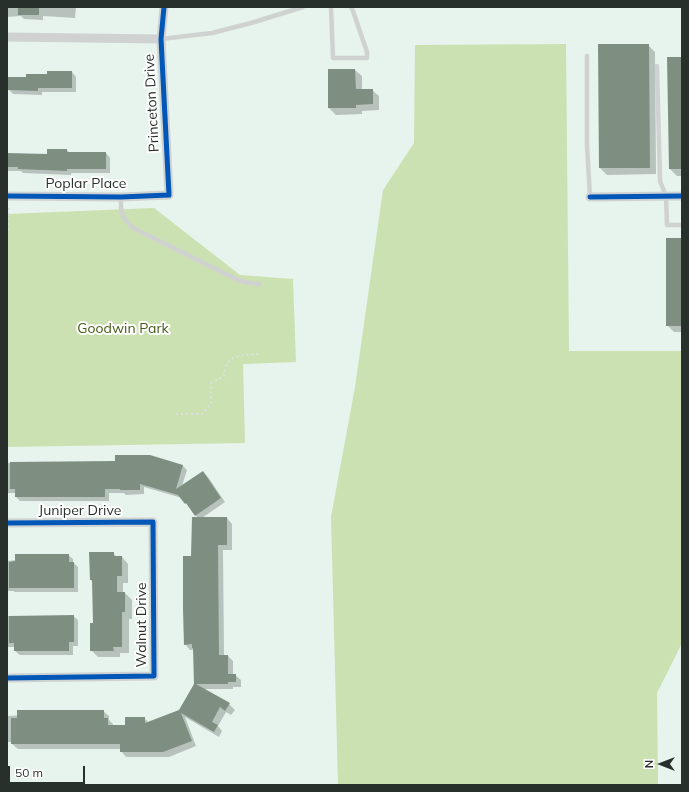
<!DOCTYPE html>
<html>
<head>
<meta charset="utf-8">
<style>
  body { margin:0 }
  #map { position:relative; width:689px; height:792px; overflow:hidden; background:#e7f3ed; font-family:Mulish,sans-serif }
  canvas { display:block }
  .frame { position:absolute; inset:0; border:8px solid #28302c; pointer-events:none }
  .north { position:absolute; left:641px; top:744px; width:40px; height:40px; -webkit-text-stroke:3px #fff; paint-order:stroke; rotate:270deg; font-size:11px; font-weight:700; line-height:16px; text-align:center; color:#28302c }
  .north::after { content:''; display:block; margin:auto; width:14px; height:18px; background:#28302c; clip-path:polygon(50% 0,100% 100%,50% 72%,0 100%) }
  .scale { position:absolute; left:8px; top:766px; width:77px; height:18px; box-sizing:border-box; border:2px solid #28302c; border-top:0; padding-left:5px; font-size:12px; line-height:14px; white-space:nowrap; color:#28302c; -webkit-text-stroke:3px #fff; paint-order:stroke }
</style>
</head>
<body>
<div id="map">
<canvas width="689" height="792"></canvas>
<div class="frame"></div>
<div class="north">N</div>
<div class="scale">50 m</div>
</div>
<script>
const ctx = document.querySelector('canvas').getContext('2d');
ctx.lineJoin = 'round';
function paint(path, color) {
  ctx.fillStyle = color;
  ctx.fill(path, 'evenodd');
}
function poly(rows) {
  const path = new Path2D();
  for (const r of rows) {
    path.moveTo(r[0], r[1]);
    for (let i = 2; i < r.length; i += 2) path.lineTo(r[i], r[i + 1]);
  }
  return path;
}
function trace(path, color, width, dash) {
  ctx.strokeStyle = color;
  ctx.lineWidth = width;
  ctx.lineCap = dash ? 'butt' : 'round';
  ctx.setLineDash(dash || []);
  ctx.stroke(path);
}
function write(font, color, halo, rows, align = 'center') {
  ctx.font = font + ' Mulish,sans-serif';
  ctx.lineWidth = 4;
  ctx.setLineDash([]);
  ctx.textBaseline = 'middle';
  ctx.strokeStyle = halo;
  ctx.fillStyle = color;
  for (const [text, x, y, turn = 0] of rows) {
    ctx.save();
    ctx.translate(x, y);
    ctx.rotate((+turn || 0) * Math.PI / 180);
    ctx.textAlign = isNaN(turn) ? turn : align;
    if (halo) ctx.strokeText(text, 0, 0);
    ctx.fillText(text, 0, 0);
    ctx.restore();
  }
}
const green = poly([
  [566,44,569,351,682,351,682,643,657,693,658,785,338,785,331,517,355,387,383,190,414,143,415,45],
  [154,208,240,275,293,279,296,362,243,364,245,443,7,447,7,214]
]);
const shadow = poly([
  [7,7,76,7,75,18,43,16,43,20,24,19,21,16,7,17],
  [648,45,655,52,656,174,607,175,600,168],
  [682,58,682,176,677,176,670,169],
  [329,70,355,70,362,76,362,90,372,90,379,96,379,110,362,111,362,114,336,115,329,108],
  [72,72,76,77,76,92,42,92,42,95,13,94,9,90,27,78],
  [67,150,70,153,106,153,110,158,110,173,71,173,71,175,23,173,21,171,7,171,7,154,48,155],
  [682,239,682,332,674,332,667,325],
  [116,462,182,465,187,470,182,486,203,472,208,477,225,502,202,518,227,518,232,524,232,550,223,550,224,656,228,656,233,661,233,675,235,675,241,680,241,687,233,687,233,689,203,689,229,704,235,710,231,715,226,712,218,726,222,731,219,737,185,717,196,746,169,757,126,757,121,751,121,749,18,749,12,744,12,742,7,742,7,716,103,711,109,716,109,720,113,724,113,726,126,726,144,718,149,723,179,711,195,684,194,650,190,650,185,644,192,557,198,518,182,498,144,487,144,494,126,495,124,493,109,493,109,501,20,501,16,497,16,493,7,493,7,463],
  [113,553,117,557,122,557,128,564,128,583,123,583,123,593,125,593,132,600,132,619,129,619,129,653,120,653,120,657,98,657,91,650,94,624,93,583,91,580],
  [68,555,73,559,73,562,78,567,78,592,15,592,13,591,7,591,7,561],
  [7,616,73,616,78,620,78,646,73,646,73,655,20,655,15,651,15,647,7,647]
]);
const building = poly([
  [18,7,39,7,39,15,18,15],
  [598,44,649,44,650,168,599,168],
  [667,57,682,57,682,169,669,169],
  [328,69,355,69,356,89,373,89,373,104,356,105,356,108,328,108],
  [47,71,72,71,72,88,38,88,38,91,8,90,8,77,26,77,26,74,47,74],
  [47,149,67,149,67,152,106,152,106,169,67,169,67,171,18,169,18,167,7,167,7,153,47,154],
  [666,238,682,238,682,326,666,326],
  [115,455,150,455,183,465,176,489,203,471,221,498,195,516,186,503,185,504,178,495,140,484,140,490,120,490,120,489,105,489,105,497,15,497,15,489,10,489,10,462,115,461],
  [192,517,227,517,227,545,218,545,219,655,228,655,228,674,236,674,236,682,228,682,228,684,196,684,230,703,225,711,220,707,212,722,218,725,214,732,181,713,192,741,163,752,120,752,120,744,11,744,11,718,17,718,17,710,104,710,104,718,108,718,108,725,125,725,125,717,145,717,145,723,179,710,194,684,193,648,192,648,192,644,184,645,183,610,183,556,191,556],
  [89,552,114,552,114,556,122,556,122,576,117,576,117,592,125,592,125,612,122,612,122,647,113,647,114,651,90,651,90,623,93,623,92,580,90,580],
  [15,554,69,554,69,562,74,562,74,588,9,588,9,562,15,561],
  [74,615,74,642,69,642,69,651,14,651,14,643,9,643,9,616]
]);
const path = poly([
  [7,235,8,228,9,205],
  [176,414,202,414,211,404,211,383,224,376,225,369,229,361,233,358,244,355,261,354]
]);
const lane = poly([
  [331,7,333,58,367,58,367,52,353,11,351,7],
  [161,39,212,33,251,23,303,7],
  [587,56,587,145,590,197],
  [657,66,660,181,666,196,667,225,682,225],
  [121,197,121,208,123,216,126,221,133,228,238,280,249,283,260,284]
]);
const street = poly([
  [7,37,161,39],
  [7,196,121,197,169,195,161,39,164,7],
  [590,197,682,196],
  [7,523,153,522,154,676,7,678]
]);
const cycleway = poly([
  [7,196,121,197,169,195,161,39,164,7],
  [590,197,682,196],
  [7,523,153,522,154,676,7,678]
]);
const streetNames = [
  ["Princeton Drive",152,103,-93],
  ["Poplar Place",86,184],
  ["Juniper Drive",80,511],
  ["Walnut Drive",142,625,-90]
];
const parkNames = [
  ["Goodwin Park",123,329]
];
paint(green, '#cce1b2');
paint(shadow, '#0003');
paint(building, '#7e8f82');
trace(path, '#dde0df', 2, [2, 3]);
trace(lane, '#cfd2d1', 4.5);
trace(street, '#cfd2d1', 9);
trace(cycleway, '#0057b8', 5);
write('14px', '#28302c', '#fff', streetNames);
write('14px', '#465b18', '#fff', parkNames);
</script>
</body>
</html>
